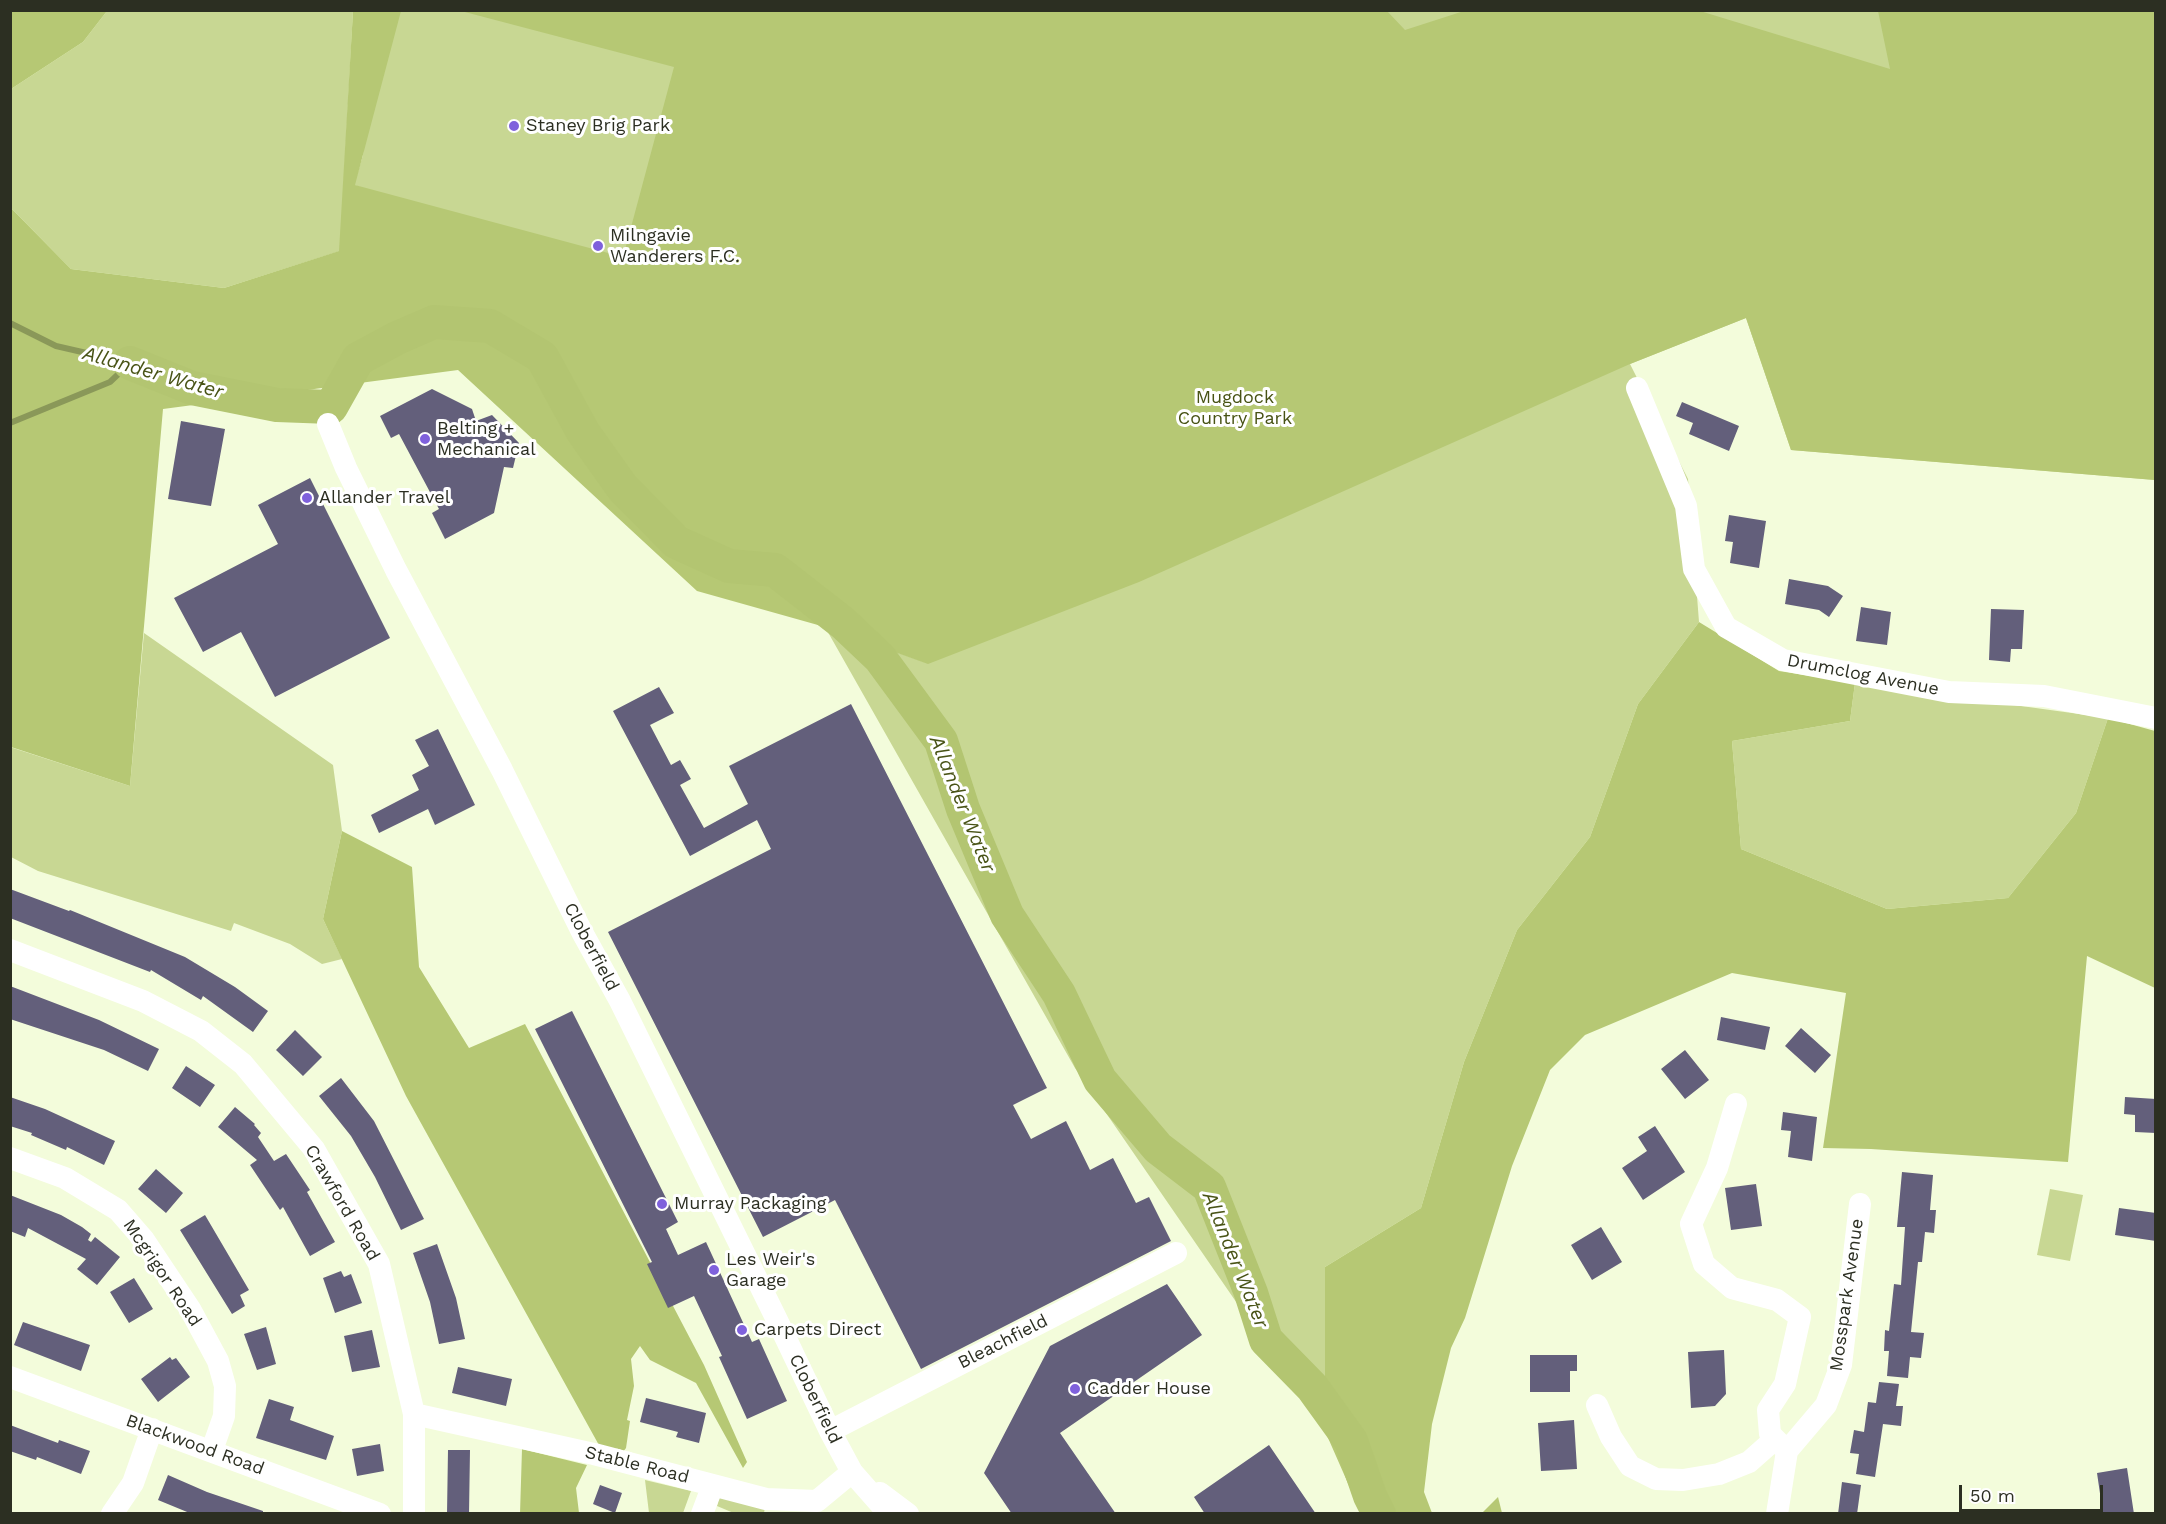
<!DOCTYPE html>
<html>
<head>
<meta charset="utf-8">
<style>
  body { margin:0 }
  #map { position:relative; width:2166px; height:1524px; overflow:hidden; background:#f3fcdb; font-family:"Work Sans",sans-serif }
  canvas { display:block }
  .frame { position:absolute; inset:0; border:12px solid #2c2f22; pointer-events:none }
  .scale { position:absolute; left:1959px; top:1485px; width:144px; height:27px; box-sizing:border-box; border:3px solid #2c2f22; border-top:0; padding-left:8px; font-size:18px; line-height:21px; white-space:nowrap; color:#2c2f22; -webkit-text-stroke:4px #fff; paint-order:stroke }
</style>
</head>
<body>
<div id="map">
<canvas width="2166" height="1524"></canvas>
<div class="frame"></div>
<div class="scale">50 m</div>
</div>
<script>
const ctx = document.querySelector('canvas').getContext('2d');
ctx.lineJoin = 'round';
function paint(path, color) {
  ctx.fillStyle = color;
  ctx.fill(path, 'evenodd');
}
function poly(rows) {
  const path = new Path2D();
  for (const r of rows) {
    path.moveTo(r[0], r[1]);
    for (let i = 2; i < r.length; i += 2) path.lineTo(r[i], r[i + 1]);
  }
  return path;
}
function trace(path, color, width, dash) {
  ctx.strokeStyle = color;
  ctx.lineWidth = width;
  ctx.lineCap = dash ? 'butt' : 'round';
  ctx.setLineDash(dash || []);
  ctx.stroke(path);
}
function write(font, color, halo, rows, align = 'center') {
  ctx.font = font + ' "Work Sans",sans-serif';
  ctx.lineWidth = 6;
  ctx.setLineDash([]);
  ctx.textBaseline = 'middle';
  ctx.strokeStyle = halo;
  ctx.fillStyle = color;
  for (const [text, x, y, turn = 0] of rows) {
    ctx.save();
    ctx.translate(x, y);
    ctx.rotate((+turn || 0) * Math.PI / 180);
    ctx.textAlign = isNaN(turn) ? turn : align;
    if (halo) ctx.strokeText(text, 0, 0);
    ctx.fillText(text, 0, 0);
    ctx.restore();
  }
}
const green = poly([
  [107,11,353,11,340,251,224,288,71,269,11,208,11,89,83,42],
  [374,11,2155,11,2155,480,1791,450,1746,318,1630,364,1688,479,1699,622,1638,704,1590,837,1517,930,1464,1062,1421,1208,1325,1267,1325,1431,1075,1068,825,627,927,663,360,187,354,185,363,155],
  [144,633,333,765,342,831,323,919,342,959,322,964,290,944,234,923,231,931,38,871,11,857,10,747,130,786],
  [1855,683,2108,718,2076,813,2008,898,1887,909,1741,849,1732,741,1850,721],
  [2050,1189,2083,1195,2070,1261,2037,1255],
  [645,1480,691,1491,683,1513,649,1513],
  [719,1497,765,1507,764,1513,736,1514,717,1506]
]);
const forest = poly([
  [11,10,107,10,107,11,83,42,11,89],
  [1387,11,1405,30,1464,11,1700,11,1890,69,1878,11,2155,11,2155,480,1791,450,1746,318,1630,364,1139,582,928,664,825,627,697,591,458,370,163,409,130,786,11,747,11,208,71,269,224,288,339,251,353,11,401,11,355,185,623,257,674,67,461,11],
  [1699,622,1779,671,1855,683,1850,721,1732,741,1741,849,1887,909,2008,898,2076,813,2108,718,2155,731,2155,988,2087,956,2068,1162,1871,1149,1823,1148,1846,993,1732,973,1585,1035,1550,1070,1512,1166,1465,1318,1451,1348,1432,1424,1424,1492,1432,1513,1361,1513,1325,1431,1325,1267,1421,1208,1464,1062,1517,930,1590,837,1638,704],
  [342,831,412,867,419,967,469,1048,525,1024,704,1365,747,1462,743,1468,696,1383,650,1360,640,1346,631,1359,634,1386,627,1420,630,1421,626,1448,623,1452,600,1447,406,1096,323,919],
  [522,1449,587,1465,576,1488,579,1513,520,1514],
  [1498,1497,1502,1513,1482,1513]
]);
const stream = poly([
  [10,323,56,346,130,363],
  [10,423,110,382,130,363]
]);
const river = poly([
  [130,363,192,388,277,405,331,407,358,359,397,338,434,322,490,326,542,357,583,432,622,487,676,542,729,566,775,570,843,623,880,658,941,741,963,809,1007,915,1059,994,1100,1080,1158,1148,1209,1187,1251,1293,1266,1340,1312,1387,1351,1441,1370,1496,1379,1514]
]);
const building = poly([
  [432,389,472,409,476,421,492,415,519,443,513,468,504,467,494,513,445,539,432,513,439,509,399,434,391,438,380,416],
  [1682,402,1739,426,1729,451,1689,434,1693,423,1676,416],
  [181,421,225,429,211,506,168,499],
  [310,478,390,638,275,697,241,632,203,652,174,598,278,544,258,505],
  [1729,515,1766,521,1759,568,1730,563,1733,542,1725,541],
  [1789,579,1828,586,1843,596,1829,617,1819,610,1785,604],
  [1861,607,1891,612,1887,645,1856,641],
  [1991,609,2024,610,2022,649,2011,649,2010,662,1989,660],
  [659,687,674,713,650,725,671,765,680,760,691,779,680,785,704,828,748,804,729,766,851,704,1047,1088,1013,1105,1031,1139,1066,1121,1090,1170,1113,1158,1136,1203,1149,1197,1171,1241,921,1369,835,1200,763,1237,608,932,771,849,757,820,690,856,613,711],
  [438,729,475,805,435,825,428,809,379,833,371,815,419,790,412,775,429,766,415,740],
  [10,889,69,911,70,910,185,957,235,987,268,1011,253,1032,203,996,201,1000,151,970,150,972,10,918],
  [10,986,99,1020,159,1049,148,1071,104,1050,10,1019],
  [572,1011,678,1222,666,1229,678,1255,706,1242,752,1342,759,1339,787,1401,747,1419,719,1357,722,1356,694,1296,668,1308,647,1264,652,1262,535,1029],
  [1721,1017,1770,1027,1765,1050,1717,1040],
  [1801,1028,1831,1055,1815,1073,1785,1046],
  [295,1030,322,1057,303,1076,276,1050],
  [1685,1050,1709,1080,1685,1099,1661,1069],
  [186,1066,215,1085,200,1107,172,1088],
  [341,1078,374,1121,424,1219,401,1230,375,1177,351,1136,319,1096],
  [10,1097,45,1109,115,1141,104,1165,67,1147,66,1150,31,1135,32,1133,10,1126],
  [2125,1097,2156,1099,2156,1133,2135,1132,2135,1115,2124,1114],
  [235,1107,255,1124,254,1125,261,1133,258,1137,274,1161,286,1154,310,1190,307,1192,335,1242,310,1256,283,1207,280,1210,250,1165,257,1160,218,1127],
  [1783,1112,1817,1117,1812,1161,1788,1157,1791,1131,1781,1130],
  [1655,1126,1685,1172,1643,1200,1622,1168,1647,1151,1638,1137],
  [156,1169,183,1193,166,1213,138,1189],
  [1902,1172,1933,1175,1930,1210,1936,1210,1934,1233,1925,1232,1922,1262,1918,1262,1911,1332,1924,1333,1921,1358,1910,1357,1908,1378,1887,1376,1889,1351,1884,1351,1885,1330,1889,1331,1894,1284,1901,1285,1905,1227,1897,1227],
  [1756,1184,1762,1226,1731,1230,1725,1188],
  [10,1195,61,1215,82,1227,91,1234,88,1240,91,1242,95,1237,120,1257,97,1285,77,1269,86,1259,28,1228,25,1237,10,1231],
  [2119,1208,2156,1213,2156,1241,2115,1235],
  [205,1215,249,1290,240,1295,245,1306,232,1314,180,1230],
  [1601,1227,1622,1262,1592,1280,1571,1245],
  [437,1244,456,1298,465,1339,439,1344,430,1302,413,1253],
  [341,1271,344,1277,351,1274,362,1303,335,1313,323,1278],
  [134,1278,153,1309,129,1323,110,1292],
  [1167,1284,1202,1335,1060,1433,1116,1514,1012,1514,984,1473,1050,1346],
  [23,1322,90,1345,81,1371,14,1345],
  [266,1327,276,1364,257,1370,244,1334],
  [372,1330,380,1367,352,1372,344,1336],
  [1724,1350,1726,1394,1715,1406,1691,1408,1688,1352],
  [1530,1355,1577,1355,1577,1371,1570,1371,1570,1392,1530,1392],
  [170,1357,172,1360,176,1358,190,1377,158,1402,141,1379],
  [458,1367,512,1379,506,1406,452,1393],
  [1879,1382,1899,1384,1896,1406,1903,1406,1901,1426,1883,1424,1875,1477,1856,1474,1859,1454,1850,1453,1854,1430,1864,1432,1868,1402,1876,1403],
  [646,1398,706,1413,699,1443,676,1437,678,1432,640,1422],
  [269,1399,294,1407,290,1420,334,1436,326,1460,256,1438],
  [1574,1420,1577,1469,1541,1471,1538,1423],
  [10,1425,58,1443,59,1440,90,1451,81,1474,37,1457,36,1460,10,1451],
  [380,1444,384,1471,357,1476,352,1449],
  [1269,1445,1316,1514,1205,1514,1194,1497],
  [448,1450,470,1450,469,1514,447,1514],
  [2127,1468,2134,1514,2103,1514,2097,1473],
  [168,1475,207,1492,263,1511,263,1514,192,1514,158,1500],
  [1842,1482,1861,1485,1857,1514,1838,1514],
  [600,1485,622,1493,615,1513,593,1504]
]);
const minor = poly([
  [1637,388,1686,506,1694,569,1726,627,1783,660,1949,692,2044,696,2156,718],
  [328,424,346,468,396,570,502,770,582,932,620,1001,777,1320,830,1431,852,1472,889,1514],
  [10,950,143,1001,201,1031,243,1064,314,1149,379,1264,414,1414,414,1514],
  [1736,1104,1717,1168,1691,1224,1704,1264,1732,1288,1777,1300,1800,1317,1785,1384,1768,1410,1770,1434,1787,1451],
  [10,1158,65,1178,118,1210,144,1240,190,1309,218,1361,225,1386,224,1416,212,1450],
  [10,1377,380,1514],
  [1597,1405,1611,1437,1630,1466,1656,1479,1683,1480,1719,1474,1749,1462,1775,1439],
  [414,1414,594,1454,766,1499,817,1501,852,1472],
  [830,1431,1176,1253],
  [880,1493,908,1514],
  [112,1514,133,1483,152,1429],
  [702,1514,713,1485],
  [1777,1514,1787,1451,1826,1405,1841,1365,1860,1204]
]);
const markers = [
  [514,126,6,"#7f61dc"],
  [598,246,6,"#7f61dc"],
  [425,439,6,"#7f61dc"],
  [307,498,6,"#7f61dc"],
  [662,1204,6,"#7f61dc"],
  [714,1270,6,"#7f61dc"],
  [742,1330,6,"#7f61dc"],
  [1075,1389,6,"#7f61dc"]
];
const poiNames = [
  ["Staney Brig Park",526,126],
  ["Milngavie",610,236],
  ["Wanderers F.C.",610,257],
  ["Belting +",437,429],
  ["Mechanical",437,450],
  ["Allander Travel",319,498],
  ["Murray Packaging",674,1204],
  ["Les Weir's",726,1260],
  ["Garage",726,1281],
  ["Carpets Direct",754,1330],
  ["Cadder House",1087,1389]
];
const parkNames = [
  ["Mugdock",1235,398],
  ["Country Park",1235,419]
];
const streetNames = [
  ["Drumclog Avenue",1863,675,11],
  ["Cloberfield",591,947,62],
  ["Crawford Road",342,1203,60],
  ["Mcgrigor Road",162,1273,56],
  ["Mosspark Avenue",1847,1295,-82],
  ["Bleachfield",1003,1342,-27],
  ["Cloberfield",815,1399,64],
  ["Blackwood Road",195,1445,20],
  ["Stable Road",637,1465,14]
];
const waterNames = [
  ["Allander Water",153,373,16],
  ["Allander Water",962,804,68],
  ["Allander Water",1235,1260,68]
];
paint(green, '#c8d793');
paint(forest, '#b6c874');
trace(stream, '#8a9859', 6);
trace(river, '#b3c571', 34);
paint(building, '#635f7b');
trace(minor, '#fff', 22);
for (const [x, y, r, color] of markers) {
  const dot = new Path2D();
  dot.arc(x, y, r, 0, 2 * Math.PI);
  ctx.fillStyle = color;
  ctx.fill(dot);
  trace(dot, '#fff', 2);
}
write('18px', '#2c2f22', '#fff', poiNames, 'left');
write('18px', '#475214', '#fff', parkNames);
write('18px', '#2c2f22', '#fff', streetNames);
write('italic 20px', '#495417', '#fff', waterNames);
</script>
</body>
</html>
